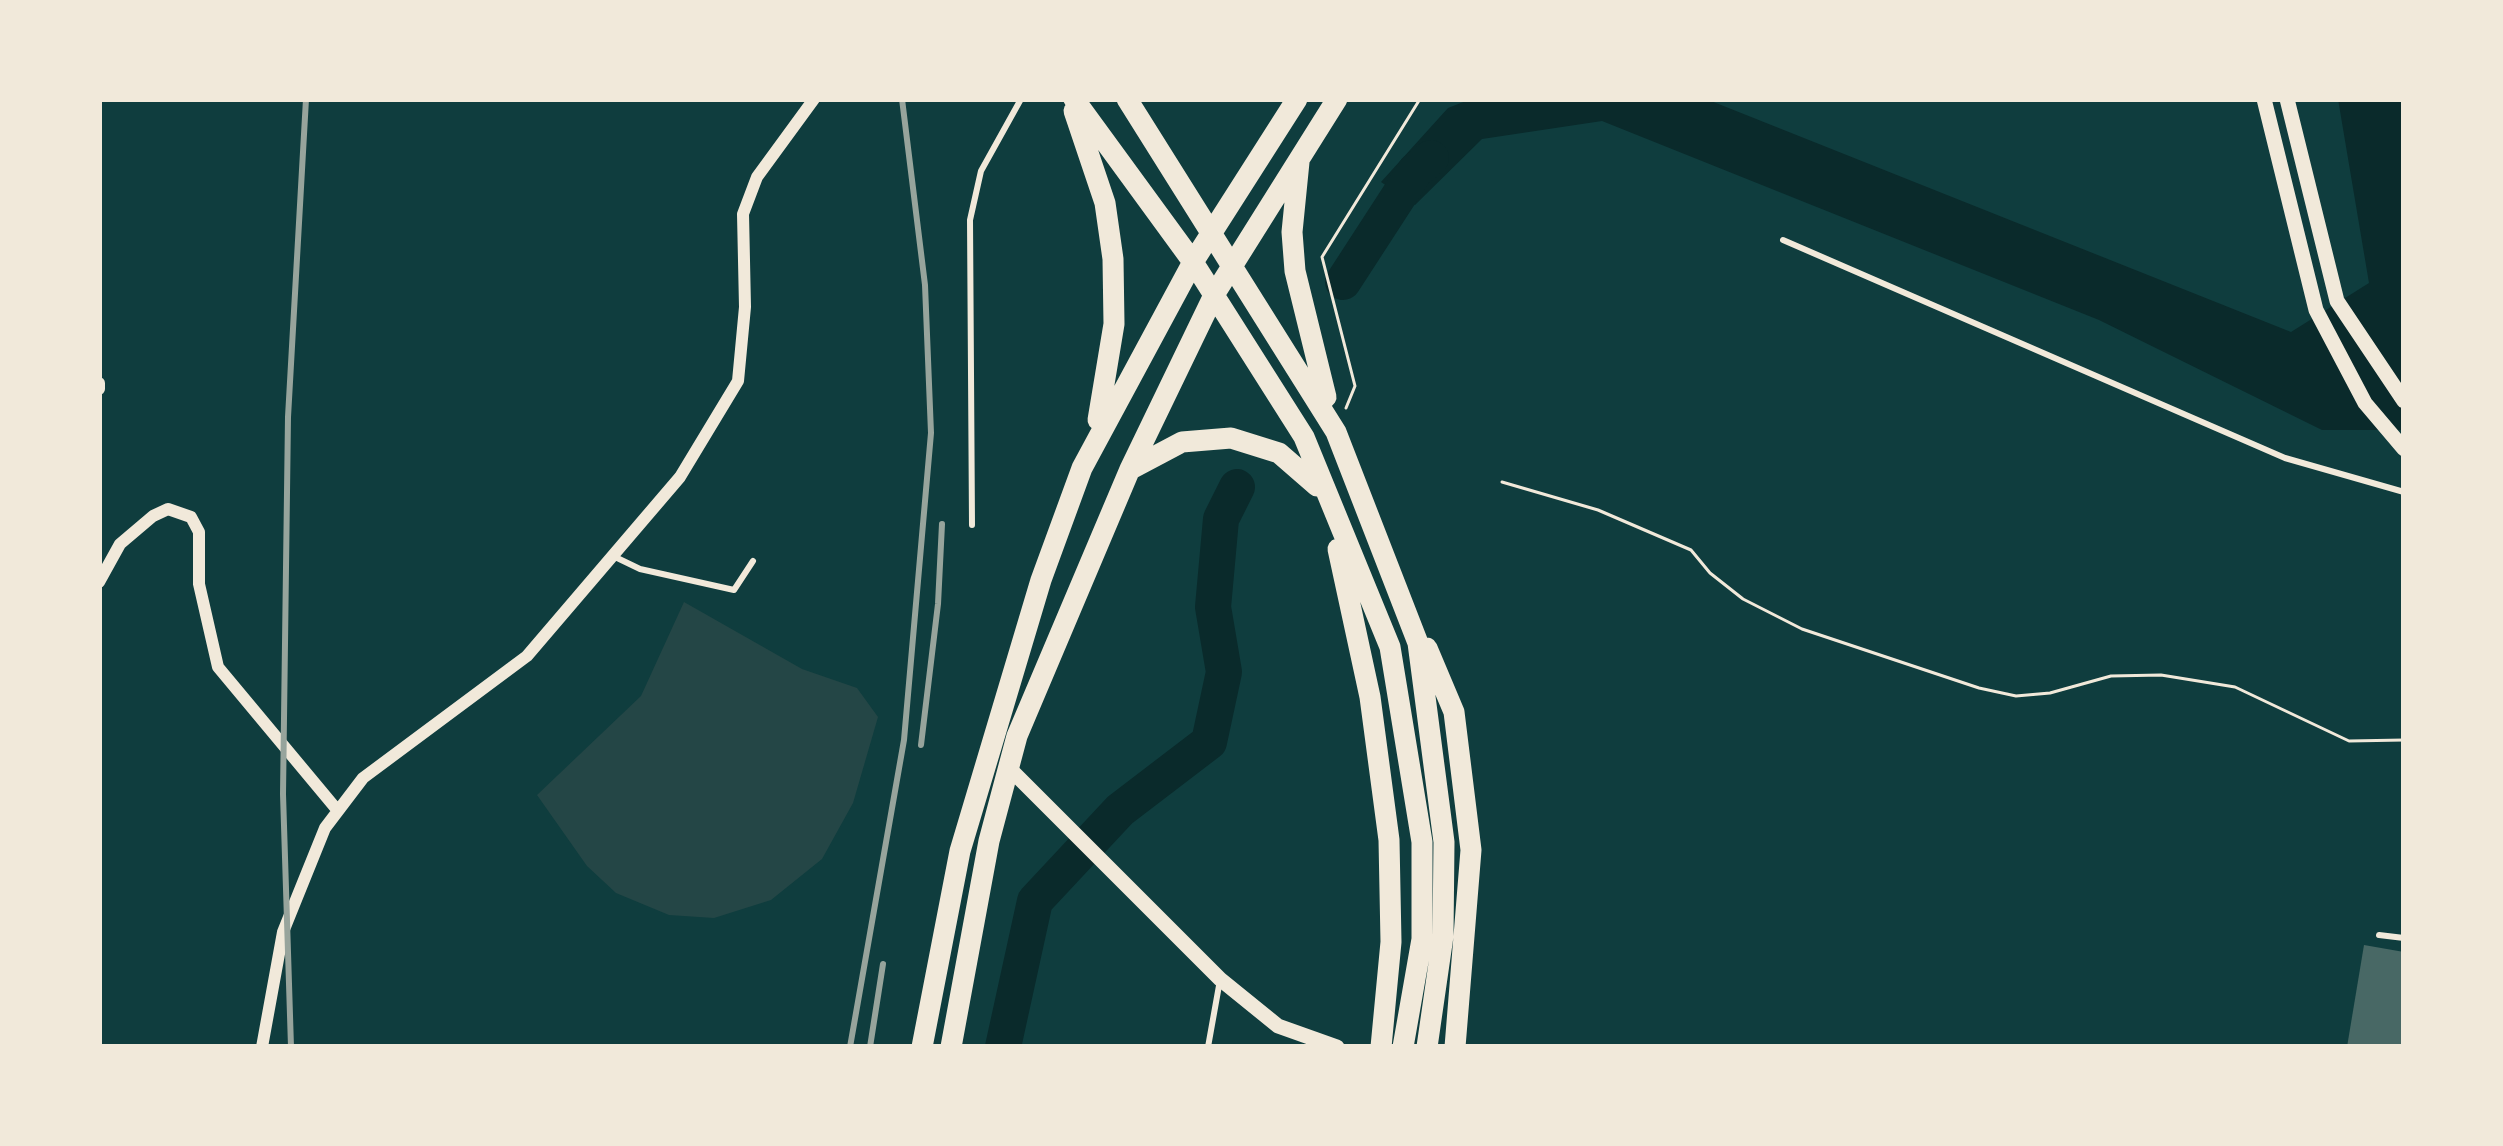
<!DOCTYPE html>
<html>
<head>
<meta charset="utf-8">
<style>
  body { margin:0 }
  #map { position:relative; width:2503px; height:1146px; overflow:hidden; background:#0f3d3e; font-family:"Golos Text",sans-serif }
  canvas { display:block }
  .frame { position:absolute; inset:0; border:102px solid #f1e9da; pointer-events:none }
</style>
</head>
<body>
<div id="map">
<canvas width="2503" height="1146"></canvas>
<div class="frame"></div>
</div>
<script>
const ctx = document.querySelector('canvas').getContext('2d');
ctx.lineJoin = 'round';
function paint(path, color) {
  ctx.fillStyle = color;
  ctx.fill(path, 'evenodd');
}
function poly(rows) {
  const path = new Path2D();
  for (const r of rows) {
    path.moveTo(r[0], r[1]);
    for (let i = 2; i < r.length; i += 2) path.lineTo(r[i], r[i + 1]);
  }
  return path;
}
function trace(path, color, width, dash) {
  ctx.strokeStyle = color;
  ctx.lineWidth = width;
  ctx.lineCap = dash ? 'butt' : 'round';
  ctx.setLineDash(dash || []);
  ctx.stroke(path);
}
const green = poly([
  [684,602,802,669,857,688,878,717,853,803,822,859,771,900,714,918,669,915,616,893,587,866,537,795,641,696]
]);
const water = poly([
  [1471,99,1706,99,2291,332,2369,283,2338,99,2404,99,2404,430,2322,430,2099,320,1602,121,1482,139,1415,205,1381,182,1448,108]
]);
const river = poly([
  [1343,282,1415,171,1431,158],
  [1003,1047,1035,901,1120,810,1209,742,1224,672,1213,607,1221,519,1237,487]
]);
const building = poly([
  [2364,945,2404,952,2404,1047,2347,1047]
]);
const path = poly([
  [1346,408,1355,386,1322,257,1420,99],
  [1502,482,1598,510,1691,550,1710,573,1743,599,1802,629,1979,688,2016,696,2050,693,2111,676,2161,675,2235,687,2349,741,2404,740]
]);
const service = poly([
  [1783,240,2285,458,2404,492],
  [972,525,970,220,981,171,1021,99],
  [613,556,640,569,734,590,753,561],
  [2379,935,2404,938],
  [1208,1047,1220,980]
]);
const minor = poly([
  [99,383,99,389],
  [99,582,120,544,153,516,168,509,191,517,199,532,199,584,218,667,338,811],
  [262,1047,283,932,325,828,363,778,527,656,680,477,738,381,745,307,743,214,757,177,814,99]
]);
const tertiary = poly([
  [2264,99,2316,310,2365,403,2404,449],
  [2287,99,2337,301,2404,401],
  [1009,768,1220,979,1278,1026,1337,1047]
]);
const trunk = poly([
  [1074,99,1193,262,1304,437,1390,647,1422,842,1422,939,1403,1047],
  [1127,99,1336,432,1418,643,1444,842,1443,936,1427,1047],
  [1074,111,1105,203,1113,259,1114,324,1098,420],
  [1299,162,1292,232,1295,271,1326,397],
  [1131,469,1182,442,1231,438,1279,453,1317,486],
  [1338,549,1370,697,1389,840,1391,942,1381,1047],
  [1427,648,1454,712,1471,850,1455,1047],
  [922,1047,960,851,1041,580,1082,468,1193,262,1297,99],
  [951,1047,989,841,1017,736,1130,469,1214,295,1337,99]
]);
const rail = poly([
  [921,745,938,604,942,524],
  [291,1047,283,794,288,417,306,99],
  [850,1047,904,740,931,433,925,285,902,99],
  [870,1047,883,964]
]);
paint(green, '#244646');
paint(water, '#0a2a2b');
trace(river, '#0a2a2b', 36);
paint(building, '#486865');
trace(path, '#f1e9da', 3);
trace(service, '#f1e9da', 6);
trace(minor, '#f1e9da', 12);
trace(tertiary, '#f1e9da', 15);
trace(trunk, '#f1e9da', 21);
trace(rail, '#97a49c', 6);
</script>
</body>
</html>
